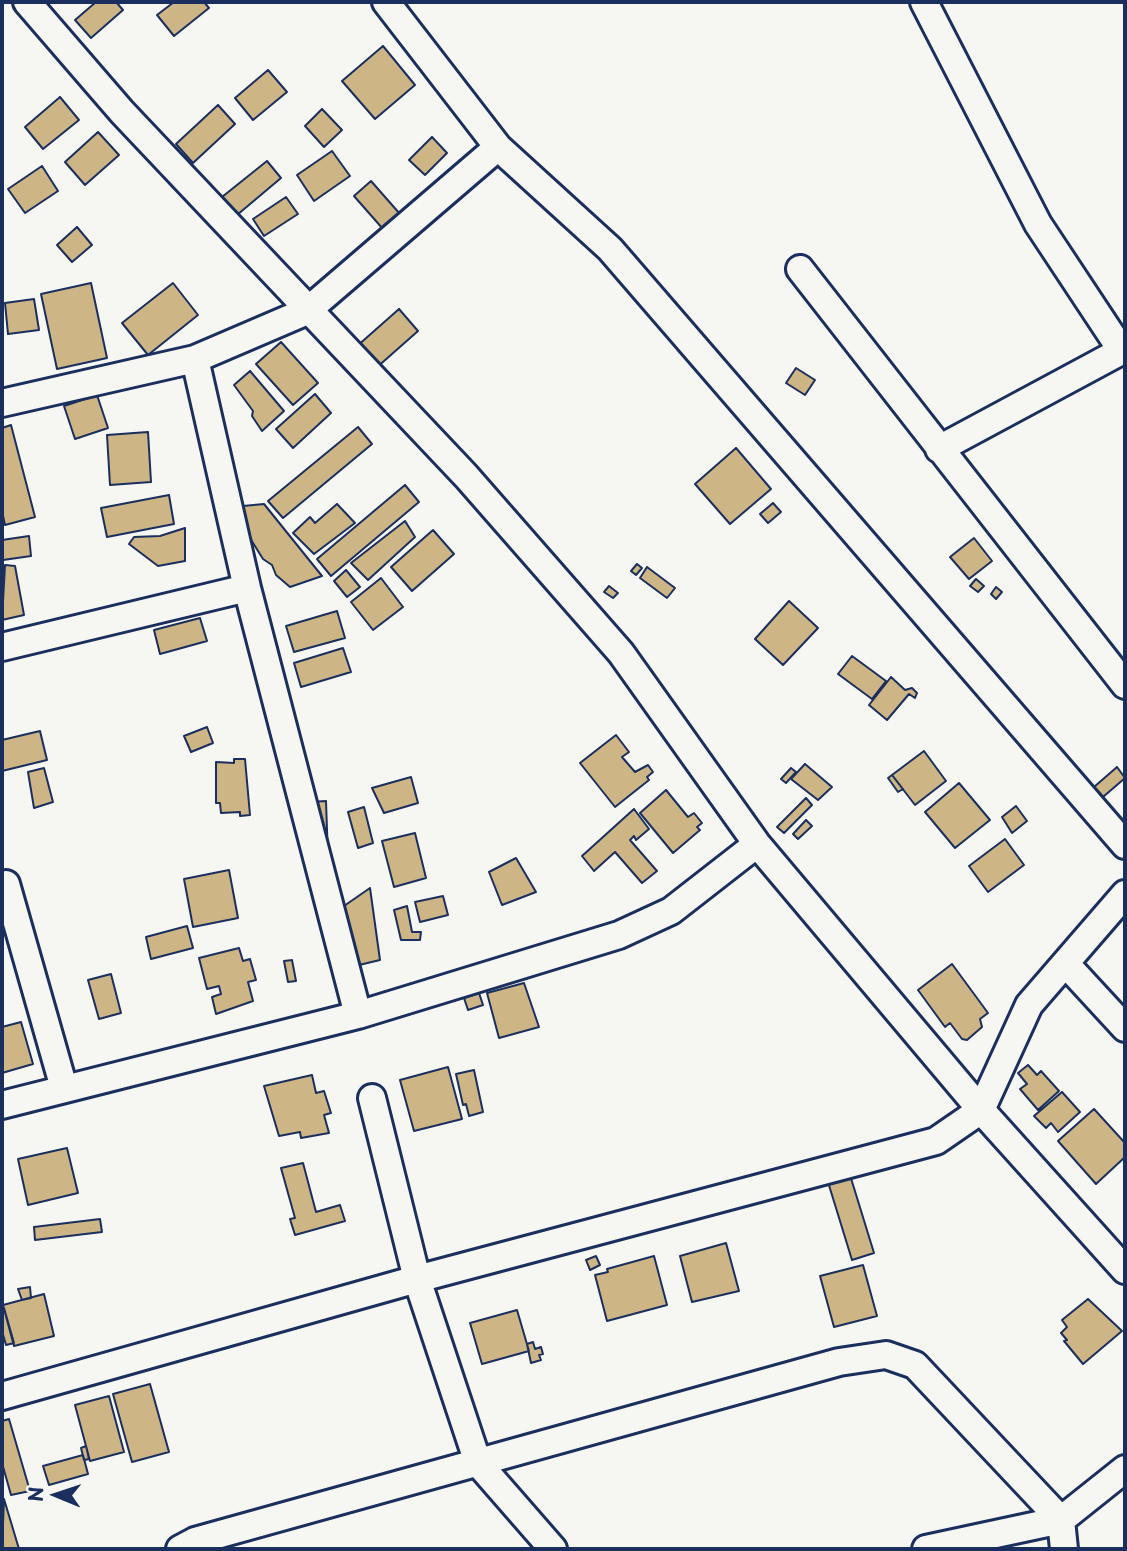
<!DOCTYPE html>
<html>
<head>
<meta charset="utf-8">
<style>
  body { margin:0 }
  #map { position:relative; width:1127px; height:1551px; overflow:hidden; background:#f6f6f2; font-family:"Playpen Sans",sans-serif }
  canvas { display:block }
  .frame { position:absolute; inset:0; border:4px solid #1b2f5e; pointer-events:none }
  .north { position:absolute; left:21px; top:1460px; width:70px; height:70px; -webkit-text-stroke:5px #f6f6f2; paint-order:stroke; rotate:272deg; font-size:19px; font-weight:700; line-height:28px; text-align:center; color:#1b2f5e }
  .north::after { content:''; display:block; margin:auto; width:24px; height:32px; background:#1b2f5e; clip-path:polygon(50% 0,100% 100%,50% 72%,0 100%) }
</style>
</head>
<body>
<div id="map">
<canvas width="1127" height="1551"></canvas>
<div class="frame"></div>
<div class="north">N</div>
</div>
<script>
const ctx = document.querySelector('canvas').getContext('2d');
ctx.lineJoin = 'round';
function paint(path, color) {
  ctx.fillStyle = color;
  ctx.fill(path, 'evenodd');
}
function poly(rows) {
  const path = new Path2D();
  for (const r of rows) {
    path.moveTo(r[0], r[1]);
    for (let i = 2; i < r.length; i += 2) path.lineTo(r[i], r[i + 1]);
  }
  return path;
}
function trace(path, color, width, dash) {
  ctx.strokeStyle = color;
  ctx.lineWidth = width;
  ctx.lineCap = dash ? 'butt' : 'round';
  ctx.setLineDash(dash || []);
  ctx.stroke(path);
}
const building = poly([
  [96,2,116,2,123,10,91,38,75,20,96,2],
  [174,2,204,2,209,8,174,36,157,15,174,2],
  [383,46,415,85,375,119,342,81,383,46],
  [268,70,287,92,253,120,235,98,268,70],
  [60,97,79,120,43,149,25,127,60,97],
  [218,105,235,124,193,163,176,144,218,105],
  [322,109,342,130,324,147,305,126,322,109],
  [98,132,119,155,85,185,65,162,98,132],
  [432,137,447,153,425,175,409,160,432,137],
  [332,151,350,176,314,201,297,175,332,151],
  [267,161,281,178,237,215,222,197,267,161],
  [42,166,58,191,25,213,8,189,42,166],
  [371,181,407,222,390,237,354,196,371,181],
  [286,197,298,214,264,236,253,219,286,197],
  [77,227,92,245,72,262,57,245,77,227],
  [91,283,107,358,57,369,41,294,91,283],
  [173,283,198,315,148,355,122,323,173,283],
  [34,299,39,330,8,334,5,303,34,299],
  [399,309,418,331,375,369,356,347,399,309],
  [281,342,318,383,293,405,256,364,281,342],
  [796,368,815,380,805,395,786,383,796,368],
  [250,371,284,411,262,431,252,416,253,411,234,385,250,371],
  [315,394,331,413,293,448,276,429,315,394],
  [97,395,108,428,75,439,64,406,97,395],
  [11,425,35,517,5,525,2,511,2,428,11,425],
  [358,427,372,444,283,518,268,501,358,427],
  [148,432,151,482,110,485,107,435,148,432],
  [736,448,771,489,730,524,695,484,736,448],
  [405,485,419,502,331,576,317,559,405,485],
  [169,495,174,524,107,537,101,508,169,495],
  [773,503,781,512,768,523,760,514,773,503],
  [264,504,322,576,290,587,276,575,272,565,263,559,245,530,243,506,264,504],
  [337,504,355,523,314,554,293,533,310,517,315,523,337,504],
  [405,521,415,537,368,580,351,563,405,521],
  [185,528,185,561,158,566,129,544,134,537,160,536,185,528],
  [433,530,454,554,412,591,391,567,433,530],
  [29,536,31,556,3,560,2,540,29,536],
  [974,538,992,561,969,579,950,557,974,538],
  [637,564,642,568,636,575,631,571,637,564],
  [5,565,15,566,24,615,2,620,5,565],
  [647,567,675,588,667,598,640,578,647,567],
  [346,570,360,587,347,597,334,581,346,570],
  [381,578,403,607,373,630,351,602,381,578],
  [976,579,984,586,978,592,970,586,976,579],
  [609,586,618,593,613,598,604,592,609,586],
  [996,587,1002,592,996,599,991,594,996,587],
  [789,601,818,628,783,665,755,639,789,601],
  [337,611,345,638,294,652,286,626,337,611],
  [200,618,207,641,160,654,154,630,200,618],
  [343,648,351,672,301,687,294,663,343,648],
  [852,656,886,681,872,699,838,674,852,656],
  [891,677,905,690,912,688,917,693,915,698,909,694,887,720,869,705,891,677],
  [207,727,213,743,191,752,184,736,207,727],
  [40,731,47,760,2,771,2,740,40,731],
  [616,735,629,752,622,757,635,772,648,765,653,772,647,777,649,780,615,807,580,763,616,735],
  [924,751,946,781,915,805,892,775,924,751],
  [234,759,245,759,250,815,240,816,240,812,221,813,220,803,216,803,216,762,234,763,234,759],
  [805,764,832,787,818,800,791,779,805,764],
  [1117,767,1125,778,1103,797,1094,787,1117,767],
  [44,768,53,802,34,808,28,772,44,768],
  [791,768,796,772,786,783,781,779,791,768],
  [892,775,903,789,898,792,888,778,892,775],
  [411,777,418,803,384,813,372,788,411,777],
  [959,783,990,820,955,848,925,812,959,783],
  [666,790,688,817,694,813,702,823,697,827,700,830,673,853,640,813,666,790],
  [806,798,812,805,784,833,777,827,806,798],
  [326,801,328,858,309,802,326,801],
  [1016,806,1027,821,1012,833,1002,817,1016,806],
  [364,807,373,843,358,848,348,812,364,807],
  [634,809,649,829,636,840,634,836,630,840,657,871,642,883,615,852,594,871,582,856,634,809],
  [806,820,812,826,798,839,793,834,806,820],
  [415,833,426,878,394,887,382,841,415,833],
  [1005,839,1024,865,988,892,969,866,1005,839],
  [516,858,536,892,502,905,489,872,516,858],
  [229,870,238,918,193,927,184,879,229,870],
  [370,888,380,960,359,965,357,977,345,934,344,906,370,888],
  [443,896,448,915,420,922,415,902,443,896],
  [407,906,412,932,421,932,420,940,401,940,394,910,407,906],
  [187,926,193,948,151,959,146,937,187,926],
  [239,948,243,961,250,959,256,980,248,982,253,1001,216,1014,212,997,221,994,219,986,207,989,199,958,239,948],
  [292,960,296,981,288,982,284,961,292,960],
  [952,964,988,1013,980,1019,982,1027,967,1040,962,1039,950,1023,945,1027,918,990,952,964],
  [111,974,121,1013,99,1019,88,980,111,974],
  [524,983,539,1027,499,1038,487,993,524,983],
  [479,993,483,1005,468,1010,464,998,479,993],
  [21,1022,33,1064,2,1073,2,1027,21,1022],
  [1028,1065,1037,1075,1041,1071,1059,1091,1038,1110,1020,1089,1027,1084,1018,1073,1028,1065],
  [448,1067,462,1119,414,1131,400,1080,448,1067],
  [474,1070,483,1112,469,1116,466,1104,463,1105,456,1074,474,1070],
  [312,1075,316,1093,324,1091,331,1113,324,1115,329,1133,301,1138,300,1132,279,1136,264,1086,312,1075],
  [1062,1092,1080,1112,1058,1132,1051,1123,1046,1128,1034,1116,1062,1092],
  [1094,1109,1125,1143,1125,1157,1096,1184,1058,1141,1094,1109],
  [67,1148,78,1193,28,1205,18,1159,67,1148],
  [303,1163,316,1212,340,1205,345,1221,295,1235,290,1219,295,1218,281,1168,303,1163],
  [850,1175,874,1253,852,1260,828,1182,850,1175],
  [100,1219,102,1232,35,1240,34,1227,100,1219],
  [726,1243,739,1291,692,1302,680,1256,726,1243],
  [596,1256,600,1265,590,1270,586,1260,596,1256],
  [654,1256,667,1305,607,1321,595,1275,608,1272,607,1269,654,1256],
  [863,1265,877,1316,834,1327,820,1276,863,1265],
  [30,1287,31,1298,22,1300,18,1289,30,1287],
  [44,1294,54,1336,14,1346,3,1305,44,1294],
  [1088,1299,1122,1331,1083,1364,1064,1341,1067,1340,1061,1333,1067,1327,1062,1320,1088,1299],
  [4,1308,14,1343,6,1345,2,1331,2,1309,4,1308],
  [517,1310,529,1351,482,1364,470,1323,517,1310],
  [533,1342,535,1349,541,1347,543,1354,539,1355,541,1360,531,1363,527,1344,533,1342],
  [150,1384,169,1452,132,1462,113,1394,150,1384],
  [109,1396,124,1452,90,1461,75,1405,109,1396],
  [9,1419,30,1491,11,1495,2,1463,2,1421,9,1419],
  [86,1446,89,1459,84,1460,81,1448,86,1446],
  [83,1455,88,1474,49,1485,43,1466,83,1455],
  [4,1499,19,1549,2,1549,4,1499]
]);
const street = poly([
  [27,2,122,112,466,476,621,653,757,844,981,1110,1125,1270],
  [386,2,498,147,610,249,1125,845],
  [924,2,1038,224,1122,351],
  [800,269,1125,685],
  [195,359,247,588,358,1015],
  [2,403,195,359,307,311,498,147],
  [939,449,1125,349],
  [2,647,247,588],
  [6,884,64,1088],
  [1066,964,1125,1028],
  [372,1098,417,1279,478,1463,553,1549],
  [2,1105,358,1015,619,935,671,911,757,844],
  [2,1396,417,1279,936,1141,981,1110,1029,1005,1125,894],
  [180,1549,195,1541,839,1362,886,1355,915,1365,1061,1520,1064,1549],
  [926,1549,1061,1520,1125,1469]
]);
paint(building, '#cdb585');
trace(building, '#1b2f5e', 2);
trace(street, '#1b2f5e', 32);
trace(street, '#f6f6f2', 26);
</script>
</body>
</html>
